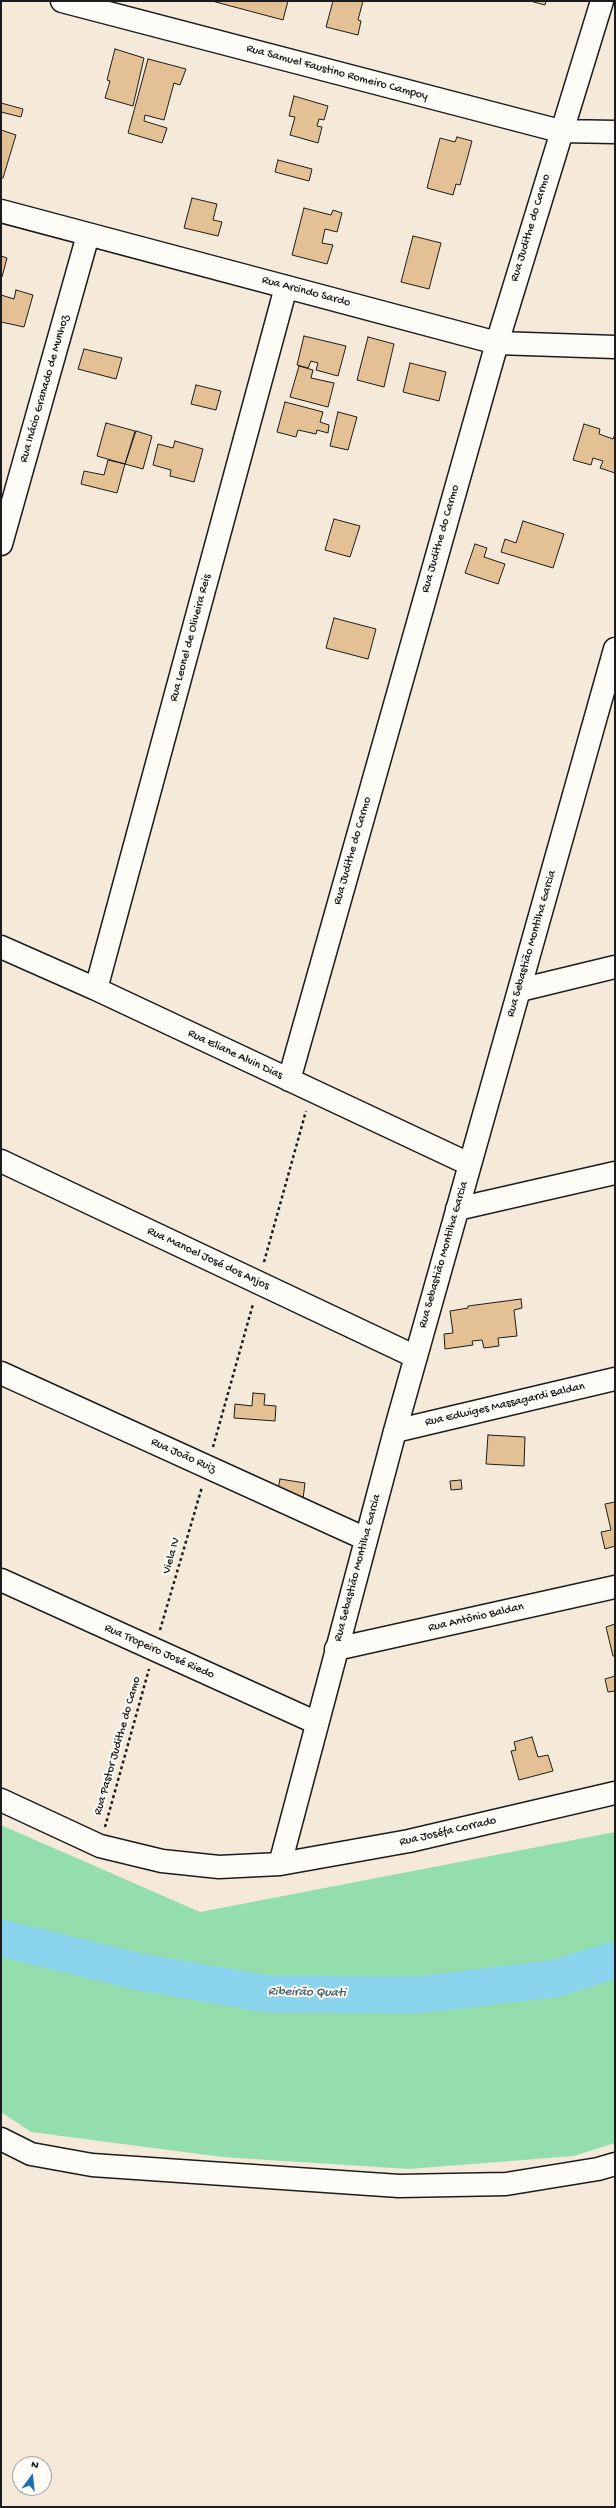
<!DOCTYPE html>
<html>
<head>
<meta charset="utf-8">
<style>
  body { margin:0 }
  #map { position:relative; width:616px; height:2508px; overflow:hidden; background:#f5eada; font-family:"Gochi Hand",sans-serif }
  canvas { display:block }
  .frame { position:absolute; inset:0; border:2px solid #1c1c1c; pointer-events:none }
  .north { position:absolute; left:12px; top:2456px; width:40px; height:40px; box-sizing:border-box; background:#fdfcf7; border:1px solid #a3a29f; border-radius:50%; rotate:15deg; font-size:11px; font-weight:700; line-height:16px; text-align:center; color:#1c1c1c }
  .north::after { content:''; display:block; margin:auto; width:14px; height:18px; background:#1f6fb2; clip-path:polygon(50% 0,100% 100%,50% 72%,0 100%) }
</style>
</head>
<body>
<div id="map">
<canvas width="616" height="2508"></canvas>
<div class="frame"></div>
<div class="north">N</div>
</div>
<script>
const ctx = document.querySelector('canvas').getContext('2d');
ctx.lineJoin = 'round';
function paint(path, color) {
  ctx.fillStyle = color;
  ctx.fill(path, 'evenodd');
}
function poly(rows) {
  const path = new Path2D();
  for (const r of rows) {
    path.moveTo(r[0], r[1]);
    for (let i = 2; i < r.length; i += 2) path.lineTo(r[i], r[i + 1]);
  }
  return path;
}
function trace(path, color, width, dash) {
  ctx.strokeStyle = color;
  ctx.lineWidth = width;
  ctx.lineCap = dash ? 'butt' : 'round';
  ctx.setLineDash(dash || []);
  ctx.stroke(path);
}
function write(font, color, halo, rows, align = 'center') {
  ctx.font = font + ' "Gochi Hand",sans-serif';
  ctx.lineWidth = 4;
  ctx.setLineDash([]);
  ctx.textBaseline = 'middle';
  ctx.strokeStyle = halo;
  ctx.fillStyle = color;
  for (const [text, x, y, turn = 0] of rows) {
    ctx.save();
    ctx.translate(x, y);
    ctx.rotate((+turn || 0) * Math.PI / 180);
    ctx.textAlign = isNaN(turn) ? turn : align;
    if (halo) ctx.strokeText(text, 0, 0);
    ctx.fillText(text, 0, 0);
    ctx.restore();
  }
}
const green = poly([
  [1,1825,200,1912,615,1832,615,2143,574,2156,409,2169,222,2157,31,2132,1,2112]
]);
const river = poly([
  [1,1938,140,1972,268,1994,416,1995,553,1979,615,1960]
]);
const building = poly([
  [212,1,288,1,283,20,212,1],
  [333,1,363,1,358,20,361,21,358,35,326,27,333,1],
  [530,1,546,1,545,5,530,1],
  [115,49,144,58,133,106,105,98,110,81,107,80,115,49],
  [148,59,186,69,180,85,174,83,164,120,145,115,144,121,167,128,162,143,128,133,148,59],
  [294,96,328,106,324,120,319,119,317,126,322,127,318,143,290,135,295,117,289,116,294,96],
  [1,103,23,109,21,117,1,112,1,103],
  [1,130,16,135,3,178,1,178,1,130],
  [457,137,472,141,460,185,456,184,453,195,427,188,440,138,455,142,457,137],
  [278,160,312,169,309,181,275,172,278,160],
  [192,198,217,204,213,220,222,222,218,236,184,228,192,198],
  [304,208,331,215,333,210,342,213,337,232,325,229,322,243,333,245,327,264,292,255,304,208],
  [413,236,441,243,429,289,401,282,413,236],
  [1,256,7,258,2,277,1,277,1,256],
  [16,290,33,295,24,327,1,322,1,295,14,299,16,290],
  [304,336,346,346,338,376,316,370,318,363,311,361,308,368,297,365,304,336],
  [368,337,394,344,384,387,357,380,368,337],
  [84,349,122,358,116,379,78,369,84,349],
  [410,363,446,372,439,401,403,392,410,363],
  [299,366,313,370,311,378,334,383,328,407,290,397,299,366],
  [196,385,221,391,216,410,191,404,196,385],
  [285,402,323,412,320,422,329,425,328,433,317,430,316,434,298,430,296,437,277,432,285,402],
  [338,412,357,417,348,450,330,446,338,412],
  [106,423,135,431,125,464,97,456,106,423],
  [584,424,600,429,599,434,613,439,615,434,615,473,600,468,603,461,593,458,591,465,573,460,584,424],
  [136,431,152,436,143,469,125,464,136,431],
  [175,441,203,449,194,482,170,476,171,470,153,465,158,444,173,448,175,441],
  [108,460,125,464,117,493,81,484,84,471,104,475,108,460],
  [334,519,360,526,350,557,325,550,334,519],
  [523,521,564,534,553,568,501,552,505,539,516,543,523,521],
  [475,544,487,548,484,557,505,564,498,584,465,573,475,544],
  [334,618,376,629,368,659,326,648,334,618],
  [521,1299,522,1308,514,1310,517,1336,498,1338,499,1346,484,1348,482,1340,472,1341,473,1345,445,1349,444,1334,453,1333,450,1311,468,1308,468,1306,521,1299],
  [253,1393,265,1394,264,1405,276,1406,275,1421,234,1418,235,1404,252,1406,253,1393],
  [488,1435,525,1437,524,1466,486,1464,488,1435],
  [280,1479,305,1483,303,1499,277,1495,280,1479],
  [461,1480,462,1489,451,1490,450,1481,461,1480],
  [615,1502,615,1546,605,1549,601,1532,611,1530,605,1504,615,1502],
  [615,1624,615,1656,613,1656,606,1627,615,1624],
  [615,1676,615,1691,608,1692,605,1679,615,1676],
  [532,1737,538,1757,548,1755,553,1771,519,1780,511,1751,516,1750,514,1742,532,1737]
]);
const path = poly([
  [264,1262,306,1111],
  [213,1447,253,1304],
  [160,1630,202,1487],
  [105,1827,149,1669]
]);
const street = poly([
  [62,1,560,131,615,132],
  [1,544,88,235],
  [1,947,96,989,469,1164],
  [96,989,286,287],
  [520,990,615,967],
  [289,1080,497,343,602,1],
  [1,1161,416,1357],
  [457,1209,615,1173],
  [1,1373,366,1539],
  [395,1431,615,1379],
  [1,1580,317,1723],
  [336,1649,615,1587],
  [1,1800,100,1846,162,1861,219,1867,280,1864,409,1841,615,1793],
  [280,1864,395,1431,615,649]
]);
const secondary = poly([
  [1,211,497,343,615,347],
  [1,2139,31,2154,92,2165,399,2186,506,2184,598,2169,615,2164]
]);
const streetNames = [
  ["Rua Samuel Faustino Romeiro Campoy",337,73,15],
  ["Rua Judithe do Carmo",531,228,-73],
  ["Rua Arcindo Sardo",306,292,15],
  ["Rua Inácio Granado de Munhoz",45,389,-74],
  ["Rua Judithe do Carmo",441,539,-74],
  ["Rua Leonel de Oliveira Reis",191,638,-75],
  ["Rua Judithe do Carmo",353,851,-74],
  ["Rua Sebastião Montilha Garcia",532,944,-74],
  ["Rua Eliane Alvin Dias",235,1055,25],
  ["Rua Sebastião Montilha Garcia",444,1255,-74],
  ["Rua Manoel José dos Anjos",208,1259,25],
  ["Rua Edwiges Massagardi Baldan",505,1405,-13],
  ["Rua João Ruiz",183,1456,24],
  ["Viela IV",172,1556,-74],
  ["Rua Sebastião Montilha Garcia",358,1568,-75],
  ["Rua Antônio Baldan",476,1618,-13],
  ["Rua Tropeiro José Riedo",159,1652,24],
  ["Rua Pastor Judithe do Camo",118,1746,-74],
  ["Rua Joséfa Corrado",448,1832,-13]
];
const waterNames = [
  ["Ribeirão Quati",307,1993,1]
];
paint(green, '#94dead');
trace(river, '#8bd4ed', 37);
paint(building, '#e3c195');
trace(building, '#1c1c1c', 1);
trace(street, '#1c1c1c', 25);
trace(secondary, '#1c1c1c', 25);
trace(path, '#1c1c1c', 2.5, [3, 3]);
trace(street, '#fdfcf7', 22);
trace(secondary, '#fdfcf7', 22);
write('12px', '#1c1c1c', '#fdfcf7', streetNames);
write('italic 13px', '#435c65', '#fdfcf7', waterNames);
</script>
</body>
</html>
